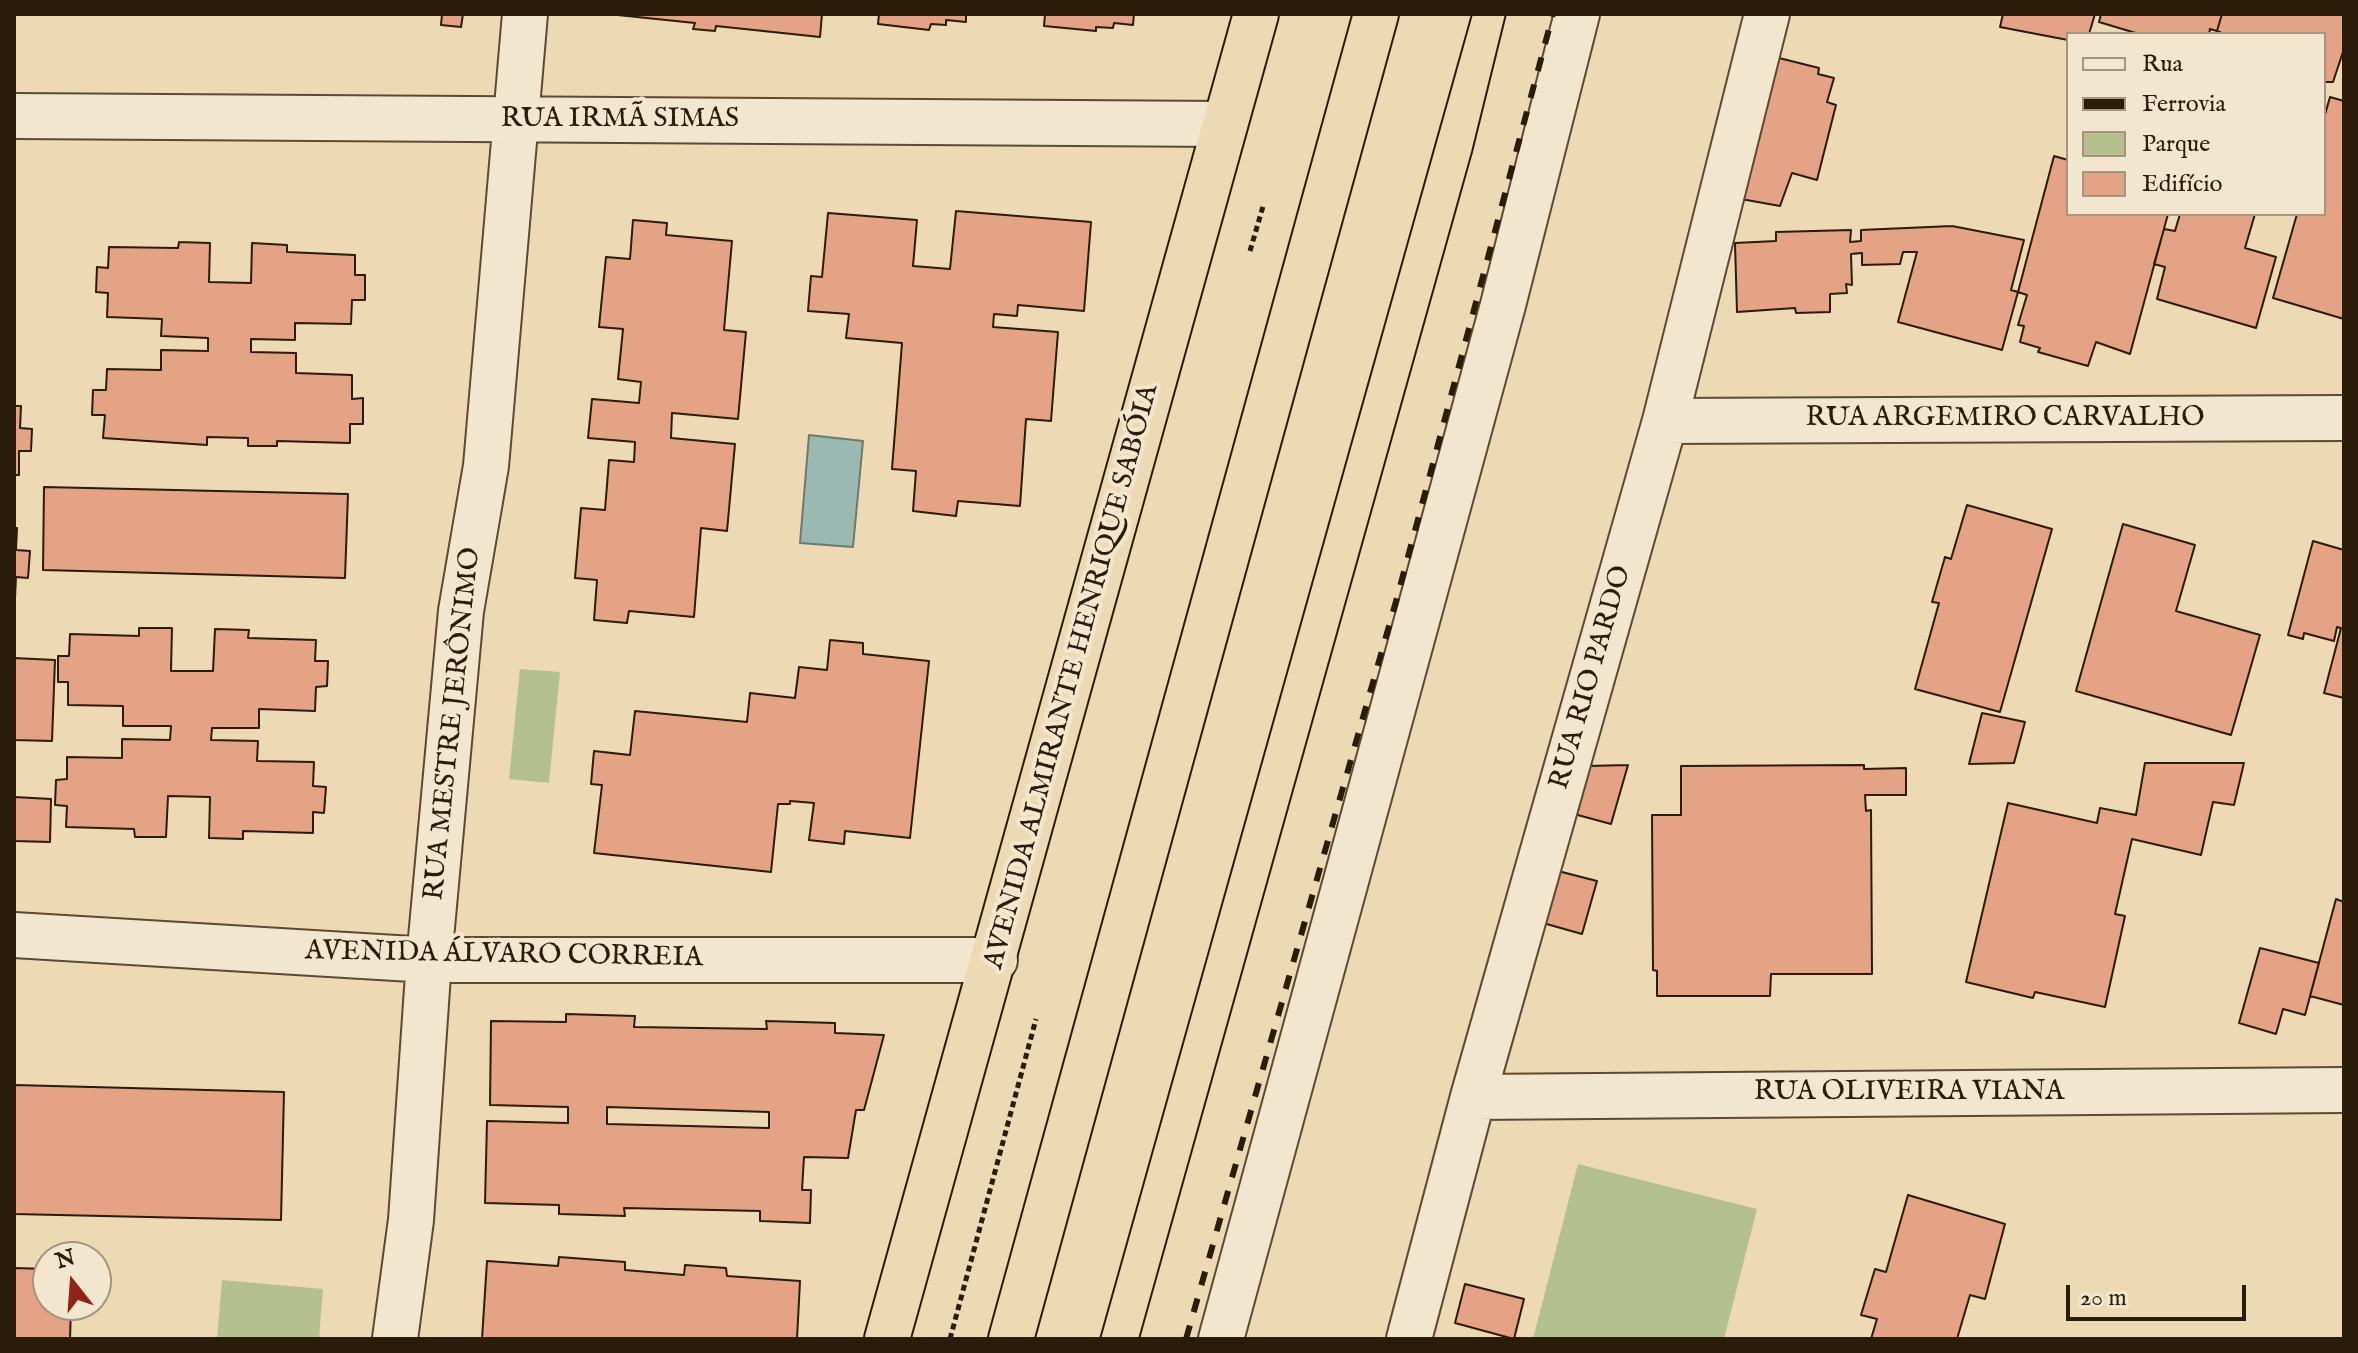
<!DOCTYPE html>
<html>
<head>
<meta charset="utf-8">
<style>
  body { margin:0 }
  #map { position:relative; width:2358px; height:1353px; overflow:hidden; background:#edd9b3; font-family:"IM FELL English",serif }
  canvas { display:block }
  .frame { position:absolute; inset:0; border:16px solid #2b1b09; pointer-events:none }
  .legend { position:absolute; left:2066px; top:32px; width:260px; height:184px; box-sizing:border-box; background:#f3e6ce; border:2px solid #a3957f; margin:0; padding:10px 14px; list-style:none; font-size:24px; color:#2b1b09 }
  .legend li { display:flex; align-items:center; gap:16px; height:40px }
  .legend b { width:40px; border:2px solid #a3957f }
  .north { position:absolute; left:32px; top:1241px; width:80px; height:80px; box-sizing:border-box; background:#f3e6ce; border:2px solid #a3957f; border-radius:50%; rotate:343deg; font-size:22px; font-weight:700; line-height:32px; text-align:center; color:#2b1b09 }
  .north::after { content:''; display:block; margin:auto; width:28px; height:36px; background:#8f2418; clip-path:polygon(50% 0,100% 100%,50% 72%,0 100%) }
  .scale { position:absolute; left:2066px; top:1285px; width:180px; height:36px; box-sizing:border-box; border:4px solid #2b1b09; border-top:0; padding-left:10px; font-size:24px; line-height:28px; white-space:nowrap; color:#2b1b09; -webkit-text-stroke:6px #f3e6ce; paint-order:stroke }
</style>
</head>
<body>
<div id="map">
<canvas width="2358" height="1353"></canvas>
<div class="frame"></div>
<ul class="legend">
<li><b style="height:10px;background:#f3e6ce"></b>Rua</li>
<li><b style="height:10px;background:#2b1b09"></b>Ferrovia</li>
<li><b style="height:22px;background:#b5c08f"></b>Parque</li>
<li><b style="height:22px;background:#e3a384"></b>Edifício</li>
</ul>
<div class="north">N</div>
<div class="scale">20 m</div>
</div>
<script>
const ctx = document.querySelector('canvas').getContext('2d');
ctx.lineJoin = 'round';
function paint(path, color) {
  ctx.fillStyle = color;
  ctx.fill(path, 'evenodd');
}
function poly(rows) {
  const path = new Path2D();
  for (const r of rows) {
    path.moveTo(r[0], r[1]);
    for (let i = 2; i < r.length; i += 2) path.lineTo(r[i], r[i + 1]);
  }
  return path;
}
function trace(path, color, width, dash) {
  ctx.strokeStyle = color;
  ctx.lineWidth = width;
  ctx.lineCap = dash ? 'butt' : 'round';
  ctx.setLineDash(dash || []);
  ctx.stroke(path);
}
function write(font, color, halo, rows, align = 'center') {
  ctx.font = font + ' "IM FELL English",serif';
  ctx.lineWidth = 8;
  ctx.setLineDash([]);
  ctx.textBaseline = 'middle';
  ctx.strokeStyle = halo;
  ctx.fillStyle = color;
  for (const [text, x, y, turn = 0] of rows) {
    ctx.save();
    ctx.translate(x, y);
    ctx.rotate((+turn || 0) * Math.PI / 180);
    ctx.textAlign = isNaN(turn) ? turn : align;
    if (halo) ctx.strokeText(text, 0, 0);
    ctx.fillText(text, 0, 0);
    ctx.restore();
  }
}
const green = poly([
  [520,669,560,672,549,783,509,779],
  [1578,1164,1757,1209,1724,1339,1533,1339],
  [222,1280,323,1289,319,1339,217,1339]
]);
const water = poly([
  [809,435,863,441,853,547,800,543,809,435]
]);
const building = poly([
  [442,14,463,14,461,27,441,25,442,14],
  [608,14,822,14,820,37,716,26,715,31,693,29,695,23,608,14],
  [879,14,966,14,966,22,946,20,946,25,931,24,929,30,878,24,879,14],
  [1045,14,1134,14,1133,25,1114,23,1113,28,1096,27,1096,31,1044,26,1045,14],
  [2003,14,2095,14,2089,34,2068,34,2068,40,2000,27,2003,14],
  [2101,14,2222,14,2217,31,2210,29,2209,34,2139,34,2099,22,2101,14],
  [2222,14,2344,14,2344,49,2333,82,2324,82,2324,34,2224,34,2217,31,2222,14],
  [1779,58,1819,68,1818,74,1834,78,1827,102,1836,105,1817,180,1792,173,1780,206,1741,199,1779,58],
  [2330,97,2344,101,2344,319,2273,298,2297,214,2324,214,2324,118,2330,97],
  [2054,156,2068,160,2068,214,2168,214,2130,354,2096,342,2088,366,2038,352,2040,348,2020,342,2024,326,2018,325,2027,295,2018,292,2054,156],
  [956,211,1091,222,1084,311,1018,305,1017,316,994,314,993,327,1058,332,1051,421,1026,419,1020,506,958,501,956,516,913,511,916,471,892,469,902,343,846,338,849,314,808,311,811,276,822,277,828,213,917,220,913,266,950,269,956,211],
  [2180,214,2255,214,2245,248,2276,257,2256,328,2157,299,2165,267,2154,264,2164,229,2175,231,2180,214],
  [633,220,667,223,666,235,732,241,724,330,746,332,738,419,672,413,671,438,735,444,727,531,701,528,694,617,629,611,627,623,594,620,597,580,575,578,581,508,605,510,609,460,634,462,635,442,588,438,592,399,639,403,641,382,618,379,623,329,599,327,606,257,630,259,633,220],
  [1952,226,2024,240,2011,290,2018,292,2002,350,1898,322,1917,252,1903,252,1900,264,1862,265,1862,253,1851,254,1852,285,1846,284,1847,293,1830,294,1830,312,1796,313,1795,308,1737,312,1735,243,1776,241,1776,232,1851,230,1850,242,1861,241,1861,230,1952,226],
  [179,242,210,243,209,282,251,283,252,243,287,245,287,252,355,255,355,275,365,275,365,300,352,300,351,324,295,323,295,340,251,339,251,352,296,353,296,373,352,375,352,399,363,398,363,424,350,424,350,443,277,441,277,446,248,446,248,438,207,437,207,445,103,438,105,415,92,415,93,390,106,390,107,369,161,370,161,350,208,351,208,338,161,336,162,319,107,317,108,293,96,292,97,267,108,268,109,247,178,248,179,242],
  [14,406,21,406,20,428,32,429,31,451,19,451,19,475,14,475,14,406],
  [44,487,348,494,345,578,43,570,44,487],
  [1967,505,2052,529,2000,712,1915,689,1939,603,1932,602,1945,557,1951,559,1967,505],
  [2123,524,2195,545,2176,611,2260,635,2231,735,2076,691,2123,524],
  [14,528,17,528,16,550,30,551,28,578,16,577,15,598,14,528],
  [2313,541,2344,550,2344,698,2324,693,2341,628,2337,627,2334,641,2304,633,2303,639,2288,635,2313,541],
  [139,628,172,628,171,671,213,671,215,629,249,630,248,638,316,640,315,661,328,661,327,686,316,687,315,711,259,709,259,728,212,728,211,740,258,741,257,761,314,762,313,786,326,787,324,813,313,812,313,833,243,831,243,839,209,838,210,797,168,796,166,837,135,837,134,829,66,827,67,806,55,805,56,780,67,779,67,757,122,758,122,739,170,740,171,726,123,726,123,706,68,705,68,682,58,682,58,656,69,656,70,634,139,636,139,628],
  [830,640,863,643,863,654,929,661,910,838,845,831,844,844,809,840,814,803,790,801,790,804,778,804,771,872,594,853,602,785,591,784,594,751,630,755,635,711,747,722,750,693,795,698,799,667,827,670,830,640],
  [14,658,55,660,52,741,14,740,14,658],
  [1982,713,2025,722,2014,763,1969,764,1982,713],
  [2145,763,2244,763,2234,805,2213,802,2201,855,2132,839,2115,914,2125,916,2105,1007,2035,992,2033,998,1966,982,2008,803,2097,823,2100,808,2136,815,2145,763],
  [1628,765,1611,824,1574,814,1587,766,1628,765],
  [1864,765,1864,769,1906,768,1906,795,1865,795,1866,811,1871,810,1872,974,1771,974,1770,996,1657,996,1657,971,1653,970,1652,815,1681,815,1681,766,1864,765],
  [14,797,51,799,50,842,14,841,14,797],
  [1558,871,1597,881,1582,934,1543,923,1558,871],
  [2336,899,2344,902,2344,1005,2310,996,2336,899],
  [2260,948,2319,963,2305,1015,2283,1009,2276,1034,2239,1023,2260,948],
  [566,1014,635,1016,634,1027,767,1029,766,1021,835,1023,835,1033,884,1035,864,1110,856,1110,848,1158,804,1157,802,1190,811,1190,810,1223,760,1221,760,1211,624,1208,625,1216,559,1214,559,1205,485,1203,487,1121,568,1123,568,1107,490,1105,491,1021,566,1022,566,1014],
  [607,1107,769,1112,769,1128,607,1124,607,1107],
  [14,1085,284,1092,281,1220,14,1214,14,1085],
  [1908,1195,2005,1224,1985,1299,1970,1295,1957,1339,1871,1339,1877,1319,1861,1315,1875,1269,1886,1272,1908,1195],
  [559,1257,625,1262,625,1270,684,1275,685,1265,726,1268,727,1276,800,1281,797,1339,482,1339,487,1261,558,1266,559,1257],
  [14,1268,48,1269,48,1305,71,1305,70,1339,14,1339,14,1268],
  [1465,1284,1524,1299,1514,1339,1455,1323,1465,1284]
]);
const path = poly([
  [1250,251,1264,203],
  [950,1339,1036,1019]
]);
const minor = poly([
  [14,116,1225,124],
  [1665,421,2344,418],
  [14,935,429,960,995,960],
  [1473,1097,2344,1090],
  [395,1339,411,1220,429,960,461,611,486,466,525,14],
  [1221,1339,1503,305,1577,14],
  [1409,1339,1473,1097,1665,421,1767,14]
]);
const highway = poly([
  [887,1339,1256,14],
  [1011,1339,1376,14]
]);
const tram = poly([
  [1100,1339,1472,14],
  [1139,1339,1472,152,1506,14]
]);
const rail = poly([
  [1186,1339,1397,598,1553,14]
]);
const streetNames = [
  ["RUA IRMÃ SIMAS",620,120],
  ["RUA ARGEMIRO CARVALHO",2005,419],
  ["AVENIDA ALMIRANTE HENRIQUE SABÓIA",1073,677,-75],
  ["RUA RIO PARDO",1592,678,-74],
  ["RUA MESTRE JERÔNIMO",454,724,-84],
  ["AVENIDA ÁLVARO CORREIA",504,956,1],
  ["RUA OLIVEIRA VIANA",1909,1093]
];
paint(green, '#b5c08f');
paint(water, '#9ab9b2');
trace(water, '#6e7a6e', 2);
paint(building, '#e3a384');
trace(building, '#2b1b09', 2);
trace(minor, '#5c4a34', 48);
trace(highway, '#2b1b09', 48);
trace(path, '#2b1b09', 5, [6, 4]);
trace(minor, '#f3e6ce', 44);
trace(highway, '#edd9b3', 44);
trace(tram, '#2b1b09', 2);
trace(rail, '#2b1b09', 6, [14, 14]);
write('28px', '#2b1b09', '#f3e6ce', streetNames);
</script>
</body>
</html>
